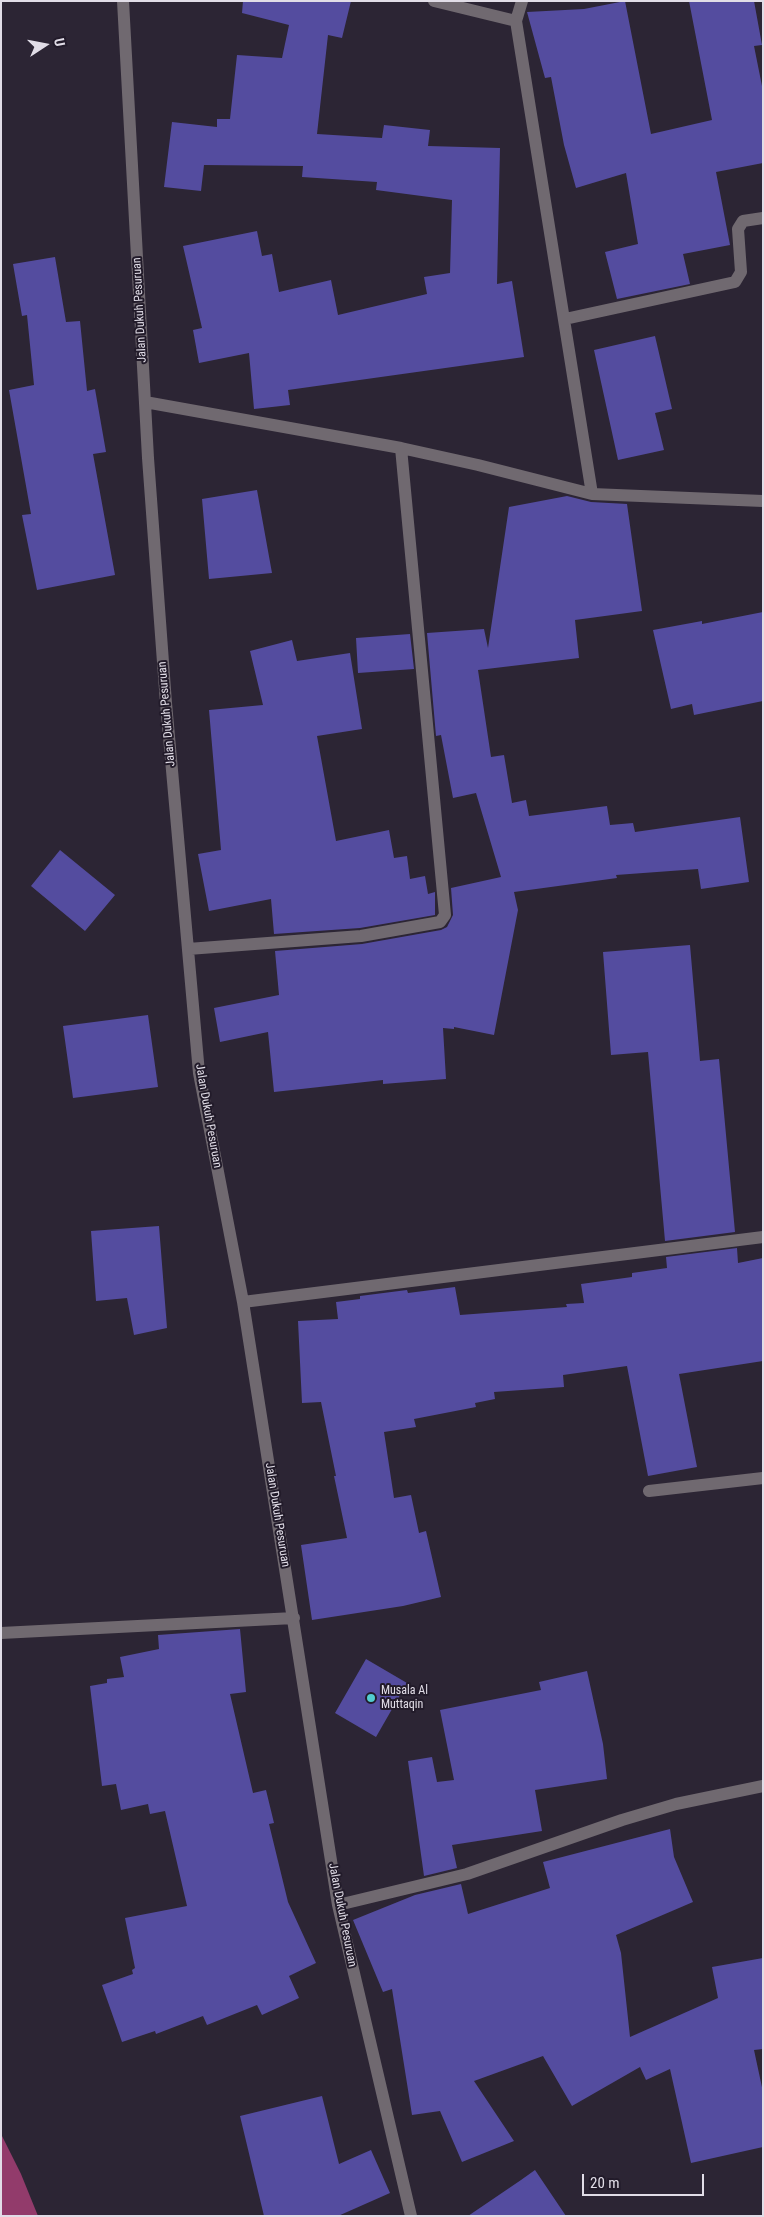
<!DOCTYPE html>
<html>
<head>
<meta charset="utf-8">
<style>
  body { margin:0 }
  #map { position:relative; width:764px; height:2217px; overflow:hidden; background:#2c2534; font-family:"Roboto Condensed",sans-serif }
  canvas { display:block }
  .frame { position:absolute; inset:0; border:2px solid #e1dde7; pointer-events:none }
  .north { position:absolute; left:20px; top:20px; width:50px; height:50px; -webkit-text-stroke:4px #221b2a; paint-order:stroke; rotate:79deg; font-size:14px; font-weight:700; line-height:20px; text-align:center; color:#e1dde7 }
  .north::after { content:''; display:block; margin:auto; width:18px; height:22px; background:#e1dde7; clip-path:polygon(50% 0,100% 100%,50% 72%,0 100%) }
  .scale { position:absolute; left:582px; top:2174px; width:122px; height:22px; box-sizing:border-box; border:2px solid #e1dde7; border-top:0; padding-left:6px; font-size:15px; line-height:18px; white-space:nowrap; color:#e1dde7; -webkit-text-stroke:4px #221b2a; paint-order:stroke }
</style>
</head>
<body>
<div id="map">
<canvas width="764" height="2217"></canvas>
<div class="frame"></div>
<div class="north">U</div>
<div class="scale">20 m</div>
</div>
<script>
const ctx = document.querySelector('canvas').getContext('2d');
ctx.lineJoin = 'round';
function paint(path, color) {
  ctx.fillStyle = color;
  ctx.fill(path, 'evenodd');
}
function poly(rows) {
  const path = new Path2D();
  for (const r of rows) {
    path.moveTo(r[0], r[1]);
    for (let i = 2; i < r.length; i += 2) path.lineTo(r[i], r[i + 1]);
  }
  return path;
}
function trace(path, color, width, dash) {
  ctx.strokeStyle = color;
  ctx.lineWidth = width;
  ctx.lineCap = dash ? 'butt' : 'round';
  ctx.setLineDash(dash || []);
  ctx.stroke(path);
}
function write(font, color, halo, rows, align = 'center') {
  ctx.font = font + ' "Roboto Condensed",sans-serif';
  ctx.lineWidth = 4;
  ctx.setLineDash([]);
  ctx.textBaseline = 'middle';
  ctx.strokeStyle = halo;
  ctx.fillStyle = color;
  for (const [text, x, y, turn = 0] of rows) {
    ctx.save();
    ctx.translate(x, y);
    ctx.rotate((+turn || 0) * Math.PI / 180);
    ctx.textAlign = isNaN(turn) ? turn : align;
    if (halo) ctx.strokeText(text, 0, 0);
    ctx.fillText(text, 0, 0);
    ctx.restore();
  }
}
const forest = poly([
  [1,2134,21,2174,38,2216,1,2216]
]);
const building = poly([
  [243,1,351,1,342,38,328,35,317,134,382,138,384,125,430,130,428,146,500,148,497,284,512,281,524,357,288,390,290,405,254,409,249,353,199,363,193,330,202,328,183,246,257,231,262,256,272,254,279,292,331,280,338,315,427,294,424,277,450,273,452,200,376,190,377,182,302,177,303,166,204,165,201,191,164,187,172,122,217,127,217,119,230,119,237,55,282,58,289,25,242,13],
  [625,1,651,134,712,120,689,1,754,1,762,45,754,46,763,91,763,163,716,172,730,245,683,254,690,284,617,299,605,252,638,244,626,173,576,188,564,145,551,77,545,78,527,12,584,9],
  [55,257,66,322,80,321,87,391,95,389,106,452,93,454,115,575,37,590,22,515,31,514,9,390,34,385,27,315,22,316,13,264],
  [655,336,672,409,655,413,664,450,618,460,594,350],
  [257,490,272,573,209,579,202,499],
  [567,496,591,502,627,504,642,611,575,620,579,658,478,670,491,757,504,755,512,803,526,800,529,816,607,806,610,825,633,823,635,832,740,817,749,882,701,889,698,869,616,875,617,878,514,892,518,910,494,1035,454,1027,454,1029,443,1028,446,1079,383,1084,383,1080,274,1092,268,1032,220,1042,214,1008,279,995,275,951,362,944,441,930,447,927,453,915,451,888,501,877,476,793,453,798,441,735,436,736,427,633,484,629,488,648,509,507],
  [763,612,763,701,694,715,692,704,671,709,653,630,702,621,702,624],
  [410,634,414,669,358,673,356,638],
  [292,640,297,661,350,653,362,729,317,736,336,841,389,830,394,858,407,856,410,879,425,876,428,894,435,892,435,915,360,928,274,934,271,899,209,911,198,854,221,850,209,710,263,705,250,651],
  [60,850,115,895,85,931,31,886],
  [690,945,700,1061,719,1059,735,1232,665,1241,648,1052,611,1055,603,952],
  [148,1015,158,1087,73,1098,63,1026],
  [159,1226,167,1328,134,1335,127,1298,96,1301,91,1231],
  [737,1248,738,1263,763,1258,763,1361,679,1374,697,1467,648,1476,627,1366,563,1375,564,1387,494,1392,495,1399,475,1403,476,1407,414,1419,416,1427,384,1432,394,1498,411,1495,419,1533,426,1531,441,1597,403,1606,312,1620,301,1545,347,1538,334,1476,336,1476,321,1402,302,1403,298,1321,338,1319,336,1302,360,1299,360,1296,407,1290,408,1293,455,1287,460,1315,567,1307,566,1304,584,1303,581,1284,632,1277,632,1273,667,1268,666,1257],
  [240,1629,246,1692,230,1694,253,1793,266,1790,274,1823,269,1824,288,1902,316,1963,289,1976,299,1998,262,2015,257,2005,207,2025,203,2016,156,2034,155,2031,122,2042,102,1985,133,1974,132,1970,135,1968,125,1918,187,1906,165,1811,150,1814,148,1804,121,1810,116,1784,102,1786,90,1686,107,1683,107,1679,124,1677,120,1657,159,1649,158,1635],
  [366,1659,407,1683,376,1737,335,1713],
  [587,1671,603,1744,607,1779,535,1790,542,1831,452,1845,457,1868,424,1876,408,1761,432,1757,437,1782,454,1780,440,1710,541,1690,539,1682],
  [670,1829,674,1857,693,1902,616,1935,621,1953,630,2037,718,1998,712,1967,763,1958,763,2049,754,2050,763,2092,763,2147,691,2163,670,2069,646,2080,640,2067,572,2106,543,2056,474,2081,514,2141,462,2162,440,2111,412,2115,392,1989,383,1992,353,1920,415,1895,461,1884,468,1914,550,1888,543,1862],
  [322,2096,339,2164,371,2150,390,2193,338,2216,264,2216,240,2116],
  [535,2170,566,2216,468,2216,521,2180]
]);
const minor = poly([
  [123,1,148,458,166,703,199,1073,243,1302,338,1905,411,2216],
  [434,1,516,21,592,494],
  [516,21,522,1],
  [565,319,735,282,741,272,738,229,743,221,763,218],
  [145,402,401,448,478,465,592,494,763,501],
  [188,949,361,936,440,922,445,915,401,448],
  [243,1302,763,1237],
  [649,1491,763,1478],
  [1,1633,294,1618],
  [338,1905,467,1874,622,1820,676,1804,763,1786]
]);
const markers = [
  [371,1698,5,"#52ccd0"]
];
const streetNames = [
  ["Jalan Dukuh Pesuruan",140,310,-93],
  ["Jalan Dukuh Pesuruan",167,714,-95],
  ["Jalan Dukuh Pesuruan",208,1116,80],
  ["Jalan Dukuh Pesuruan",277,1515,81],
  ["Jalan Dukuh Pesuruan",342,1915,79]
];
const poiNames = [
  ["Musala Al",381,1691],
  ["Muttaqin",381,1705]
];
paint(forest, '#923b6b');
paint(building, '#544c9f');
trace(minor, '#706970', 12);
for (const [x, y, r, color] of markers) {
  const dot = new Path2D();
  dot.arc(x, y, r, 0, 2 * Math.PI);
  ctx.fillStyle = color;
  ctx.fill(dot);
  trace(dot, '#221b2a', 2);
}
write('12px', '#e1dde7', '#221b2a', streetNames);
write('12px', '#e1dde7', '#221b2a', poiNames, 'left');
</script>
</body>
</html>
